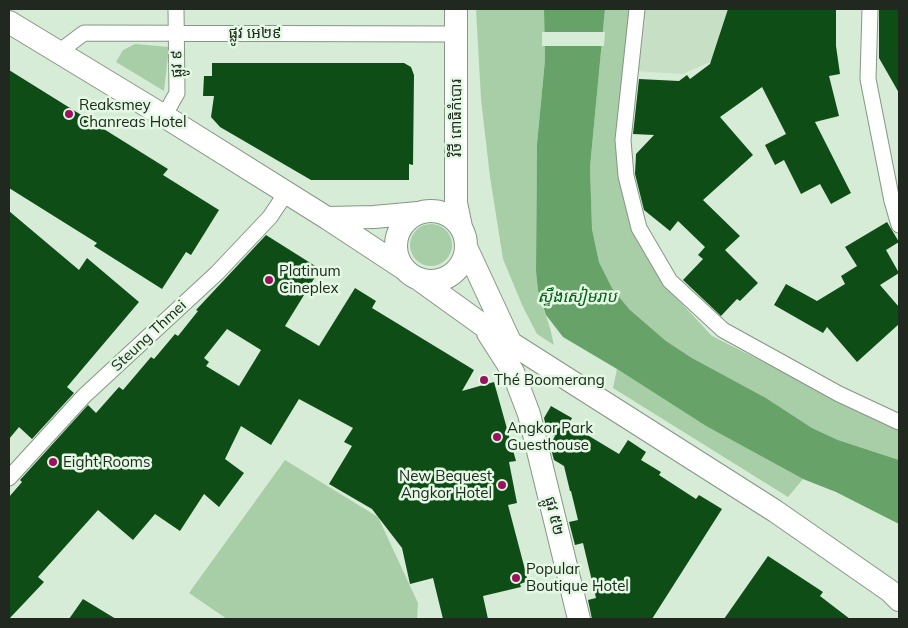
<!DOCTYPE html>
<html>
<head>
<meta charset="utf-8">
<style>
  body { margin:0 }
  #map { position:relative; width:908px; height:628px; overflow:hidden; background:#d7ecd6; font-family:Mulish,sans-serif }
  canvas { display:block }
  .frame { position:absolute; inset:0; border:10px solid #202820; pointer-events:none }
</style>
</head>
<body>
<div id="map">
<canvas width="908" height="628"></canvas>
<div class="frame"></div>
</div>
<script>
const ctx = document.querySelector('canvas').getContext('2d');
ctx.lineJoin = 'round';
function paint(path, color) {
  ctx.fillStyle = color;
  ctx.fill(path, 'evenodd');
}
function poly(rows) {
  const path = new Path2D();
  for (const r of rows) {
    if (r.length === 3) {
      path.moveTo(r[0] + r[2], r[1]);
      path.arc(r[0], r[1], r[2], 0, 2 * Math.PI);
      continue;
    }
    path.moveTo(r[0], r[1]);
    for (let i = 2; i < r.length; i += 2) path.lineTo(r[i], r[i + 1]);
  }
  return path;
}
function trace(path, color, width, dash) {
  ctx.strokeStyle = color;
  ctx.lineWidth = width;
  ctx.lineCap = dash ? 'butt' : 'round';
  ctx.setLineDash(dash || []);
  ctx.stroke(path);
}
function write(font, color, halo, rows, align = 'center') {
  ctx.font = font + ' Mulish,"Noto Sans Khmer",sans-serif';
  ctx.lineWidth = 5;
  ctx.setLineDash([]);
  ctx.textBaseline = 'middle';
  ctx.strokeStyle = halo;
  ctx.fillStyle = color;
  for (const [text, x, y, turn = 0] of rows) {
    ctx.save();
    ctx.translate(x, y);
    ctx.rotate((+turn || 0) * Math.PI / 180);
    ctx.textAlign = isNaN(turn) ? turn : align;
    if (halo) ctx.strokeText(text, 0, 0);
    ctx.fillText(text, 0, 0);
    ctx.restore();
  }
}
const built = poly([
  [638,9,730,9,715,60,682,74,637,71]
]);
const green = poly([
  [476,9,544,9,545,60,537,144,536,271,538,291,550,328,554,345,537,334,523,307,503,259,490,177,481,99],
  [605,9,630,9,619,168,668,289,712,336,815,388,899,428,899,460,838,440,812,428,766,398,692,358,666,341,629,309,612,288,599,262,592,229,590,167],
  [135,44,169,47,164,91,116,62,123,50],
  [431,245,21],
  [617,369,706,426,803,479,788,497,613,388],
  [285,460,378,517,418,603,417,619,227,619,189,593]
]);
const water = poly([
  [544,9,605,9,590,167,592,229,599,262,612,288,629,309,666,341,692,358,766,398,812,428,838,440,899,460,899,524,836,492,803,479,706,426,617,369,563,337,546,315,538,291,536,271,537,144,545,60]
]);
const pier = poly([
  [542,32,605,32,604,46,542,46]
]);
const building = poly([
  [728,9,836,9,836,46,840,74,829,76,839,116,815,122,851,193,831,204,820,184,801,194,784,160,775,165,765,145,786,134,762,87,720,117,753,155,703,200,740,236,725,250,758,283,740,301,737,299,721,316,683,280,703,259,698,255,705,247,678,221,670,231,644,210,635,174,636,154,654,135,633,134,639,79,679,81,687,75,690,79,710,64],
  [879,9,899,9,899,93,879,58],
  [212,63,404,63,411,67,414,75,413,165,409,164,409,180,311,180,220,127,211,117,214,96,203,96,204,76,212,76],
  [9,70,168,169,163,175,219,210,191,255,186,252,162,289,94,246,97,243,9,188],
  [9,211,79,270,87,258,139,302,67,387,74,393,32,439,19,427,9,439],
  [887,222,899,242,886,250,899,273,880,285,899,307,899,324,857,362,827,327,823,333,774,305,786,284,817,301,845,284,841,276,857,266,845,247],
  [266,235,320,269,285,326,319,346,355,288,376,301,372,308,474,370,462,391,494,382,516,461,509,462,517,503,508,505,528,581,520,584,521,587,483,596,488,619,443,619,433,578,410,584,402,548,372,509,329,484,352,446,344,442,353,428,299,399,271,445,241,426,225,459,244,473,219,507,204,494,180,531,155,514,133,540,98,510,38,577,44,582,9,619,9,497,22,482,20,480,88,405,96,413,119,387,123,390,151,357,154,359,175,334,178,336,198,311,196,310],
  [227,329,261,350,239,386,206,366,209,362,204,358],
  [551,406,572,418,569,424,619,454,628,440,646,452,641,460,661,472,659,475,696,499,699,495,722,509,652,619,592,619,588,600,596,598,583,543,575,545,569,522,578,520,571,491,570,491,564,466,554,460,550,445,555,436,547,431,544,418],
  [768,556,823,592,820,596,850,619,724,619],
  [83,599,116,619,69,619]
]);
const street = poly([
  [637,9,623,140,626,176,639,228,670,281,723,330,839,394,899,422],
  [870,9,868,79,892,201,899,225],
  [60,51,84,33,456,34],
  [164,116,177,93,176,9],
  [9,478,84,396,217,273,270,217,286,193]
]);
const secondary = poly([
  [456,9,456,203,461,227],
  [9,22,164,116,327,218,403,268],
  [431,246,35],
  [327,218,374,217,418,213],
  [466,247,512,346],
  [420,280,484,326,775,511,890,591,899,600],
  [488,333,513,372,529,414,579,619]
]);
const markers = [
  [69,114,5,"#9d105e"],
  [269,280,5,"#9d105e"],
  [484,380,5,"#9d105e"],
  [497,437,5,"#9d105e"],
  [53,462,5,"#9d105e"],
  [502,485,5,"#9d105e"],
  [516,578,5,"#9d105e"]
];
const streetNames = [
  ["ផ្លូវ អេ២៩",255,33],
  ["ផ្លូវ ៩",177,64,-91],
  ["វិថី ពោធិកំបោរ",456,118,-90],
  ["Steung Thmei",149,336,-43],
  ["ផ្លូវ ៥២",554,516,76]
];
const poiNames = [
  ["Reaksmey",79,105],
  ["Chanreas Hotel",79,122],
  ["Platinum",279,271],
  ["Cineplex",279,288],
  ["Thé Boomerang",494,380],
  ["Angkor Park",507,428],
  ["Guesthouse",507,445],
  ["Eight Rooms",63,462],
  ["New Bequest",492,476,"right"],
  ["Angkor Hotel",492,493,"right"],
  ["Popular",526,569],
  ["Boutique Hotel",526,586]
];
const waterNames = [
  ["ស្ទឹងសៀមរាប",577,297]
];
paint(built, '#c6dfc5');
paint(green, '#a7cea6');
paint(water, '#67a268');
paint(pier, '#d7ecd6');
paint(building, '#0f4d16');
trace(street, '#849783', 17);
trace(secondary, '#849783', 24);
trace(street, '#fff', 15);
trace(secondary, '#fff', 22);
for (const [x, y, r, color] of markers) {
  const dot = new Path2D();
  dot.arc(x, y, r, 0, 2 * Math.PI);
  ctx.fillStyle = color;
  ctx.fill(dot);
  trace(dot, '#e4f9e4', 2);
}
write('15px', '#202820', '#e4f9e4', streetNames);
write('15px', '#202820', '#e4f9e4', poiNames, 'left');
write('italic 16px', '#026014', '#e4f9e4', waterNames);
</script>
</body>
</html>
